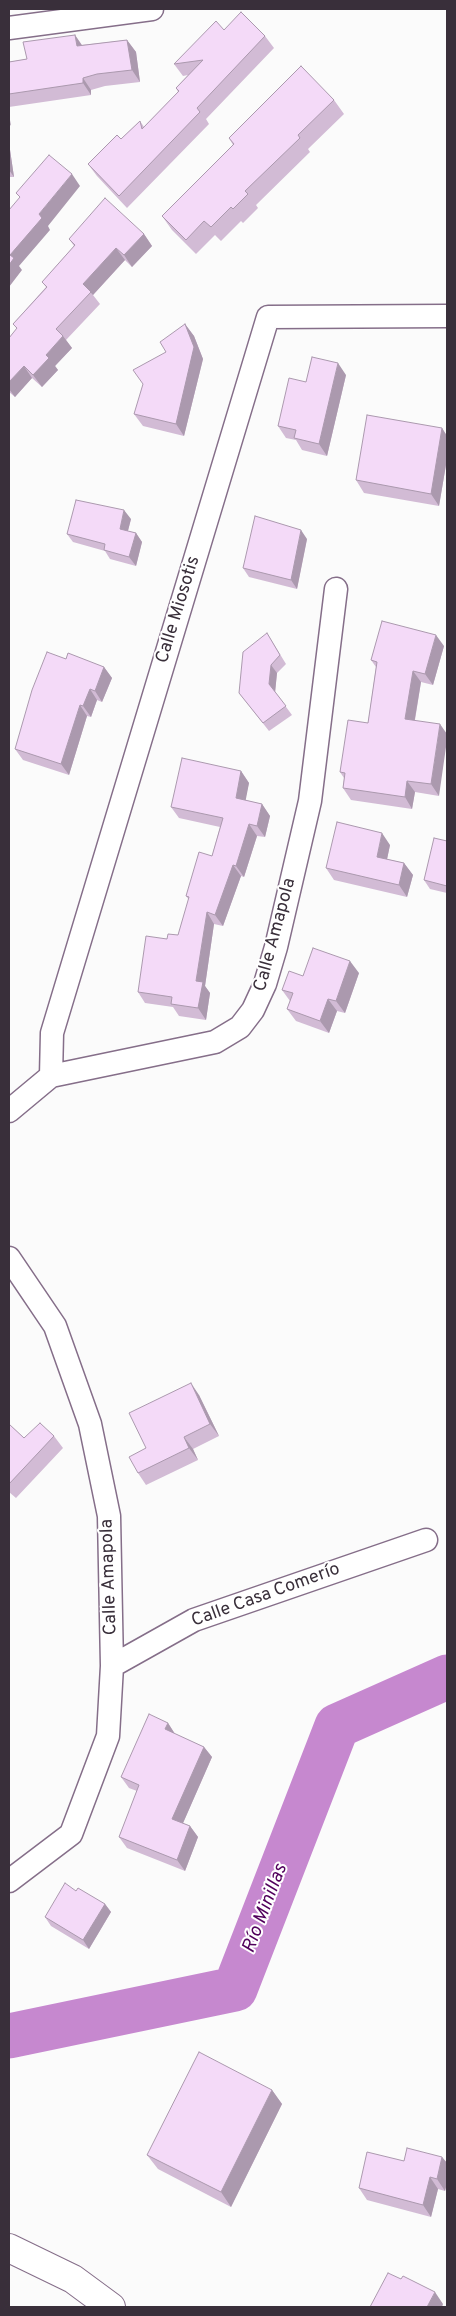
<!DOCTYPE html>
<html>
<head>
<meta charset="utf-8">
<style>
  body { margin:0 }
  #map { position:relative; width:456px; height:2316px; overflow:hidden; background:#fbfbfb; font-family:Overpass,sans-serif }
  canvas { display:block }
  .frame { position:absolute; inset:0; border:10px solid #392f3a; pointer-events:none }
</style>
</head>
<body>
<div id="map">
<canvas width="456" height="2316"></canvas>
<div class="frame"></div>
</div>
<script>
const ctx = document.querySelector('canvas').getContext('2d');
ctx.lineJoin = 'round';
function poly(rows) {
  const path = new Path2D();
  for (const r of rows) {
    path.moveTo(r[0], r[1]);
    for (let i = 2; i < r.length; i += 2) path.lineTo(r[i], r[i + 1]);
  }
  return path;
}
function trace(path, color, width, dash) {
  ctx.strokeStyle = color;
  ctx.lineWidth = width;
  ctx.lineCap = dash ? 'butt' : 'round';
  ctx.setLineDash(dash || []);
  ctx.stroke(path);
}
function paint(path, color) {
  ctx.fillStyle = color;
  ctx.fill(path, 'evenodd');
}
function write(font, color, halo, rows, align = 'center') {
  ctx.font = font + ' Overpass,sans-serif';
  ctx.lineWidth = 4;
  ctx.setLineDash([]);
  ctx.textBaseline = 'middle';
  ctx.strokeStyle = halo;
  ctx.fillStyle = color;
  for (const [text, x, y, turn = 0] of rows) {
    ctx.save();
    ctx.translate(x, y);
    ctx.rotate((+turn || 0) * Math.PI / 180);
    ctx.textAlign = isNaN(turn) ? turn : align;
    if (halo) ctx.strokeText(text, 0, 0);
    ctx.fillText(text, 0, 0);
    ctx.restore();
  }
}
const river = poly([
  [9,2036,235,1989,337,1726,447,1677]
]);
const minor = poly([
  [9,28,152,9],
  [51,1076,52,1033,268,317,447,316],
  [9,1111,51,1076,215,1042,240,1027,253,1010,265,984,276,947,310,801,336,589],
  [9,1258,55,1326,90,1424,109,1516,112,1666,108,1736,71,1834,9,1881],
  [112,1666,194,1620,426,1540]
]);
const tertiary = poly([
  [9,2248,73,2279,111,2307]
]);
const wall = poly([
  [224,30,265,36,274,48,206,119,209,124,127,208,97,176,88,164,121,139,140,121,144,127,178,92,176,88,188,75,183,76,174,64],
  [75,35,82,45,127,40,136,52,140,82,105,86,91,90,91,95,9,107,9,62,27,59],
  [334,100,344,114,308,149,310,152,256,205,258,208,243,223,241,221,221,241,215,235,196,254,172,230,162,216,233,145,229,138],
  [9,143,14,177,9,177],
  [144,234,152,246,132,267,125,260,93,295,100,304,66,340,72,348,55,366,58,370,42,387,32,378,15,397,9,392,9,338,17,329,13,324,46,287,42,282,74,246,69,239],
  [185,324,194,336,203,359,184,436,143,426,134,414,166,352],
  [346,375,327,456,302,450,296,440,286,438,278,426,306,382],
  [442,428,447,436,447,459,439,506,364,493,356,480],
  [131,519,128,531,136,533,142,542,136,566,110,559,105,551,73,542,67,534],
  [307,539,297,589,249,577,243,568],
  [267,633,286,664,277,673,275,692,292,715,269,731,239,693],
  [444,646,433,685,421,682,415,720,439,796,415,792,412,809,351,800,343,788,344,778,340,772,368,723,376,667,371,660],
  [66,659,104,667,112,678,102,702,97,700,91,717,87,716,69,775,23,760,15,749],
  [241,771,249,783,245,800,262,804,270,816,265,837,257,836,244,877,241,876,223,926,214,924,205,986,210,993,206,1020,179,1016,173,1007,145,1003,138,992,167,939,178,935,189,900,186,896,212,856,220,827,179,818,171,807],
  [447,841,447,893,430,889,424,880],
  [390,845,387,859,404,863,413,875,407,897,334,880,326,868],
  [359,973,345,1013,337,1011,329,1033,296,1021,287,1009,290,1001,282,990,303,976],
  [199,1395,219,1436,193,1449,198,1460,146,1485,138,1473,146,1448],
  [9,1424,24,1438,54,1436,63,1448,16,1498,9,1492],
  [168,1723,175,1734,204,1747,212,1757,183,1823,190,1826,198,1837,185,1871,127,1848,119,1837,137,1791,129,1788,121,1777],
  [76,1891,105,1904,111,1912,89,1949,51,1926,45,1917],
  [272,2090,282,2104,231,2207,158,2169,147,2155],
  [442,2157,447,2163,447,2183,445,2191,438,2189,431,2217,367,2200,359,2188,404,2161]
]);
const shadedWall = poly([
  [75,35,83,47,77,46],
  [127,40,136,52,140,82,132,70],
  [83,78,91,90,91,95,83,83],
  [9,114,11,126,9,123],
  [9,143,14,177,9,170],
  [72,174,80,186,48,226,50,230,19,266,22,270,9,287,9,265,10,255,39,214],
  [144,234,152,246,132,267,124,255],
  [116,248,125,260,93,295,83,284],
  [185,324,194,336,203,359,184,436,176,424],
  [63,336,72,348,55,366,58,370,42,387,33,375,46,355],
  [338,363,346,375,327,456,319,444],
  [24,366,32,378,15,397,9,389,9,382],
  [442,428,447,436,447,459,439,506,431,494],
  [124,510,131,519,126,538,120,529],
  [301,530,307,539,297,589,291,580],
  [136,533,142,542,136,566,129,557],
  [436,635,444,646,433,685,425,674],
  [271,665,277,673,275,693,269,684],
  [104,667,112,678,102,702,95,691],
  [413,671,421,682,413,730,405,719],
  [90,689,97,700,91,717,83,706],
  [80,705,87,716,69,775,61,764],
  [440,724,447,734,447,740,439,796,431,784],
  [241,771,249,783,244,809,236,798],
  [407,781,415,792,412,809,405,797],
  [262,804,270,816,265,837,257,826],
  [249,824,257,836,244,877,236,866],
  [382,833,390,845,385,869,377,857],
  [404,863,413,875,407,897,399,885],
  [233,865,241,876,223,926,215,915],
  [207,912,214,924,205,986,210,993,206,1020,198,1008,196,981],
  [350,961,359,973,345,1013,336,1001],
  [328,999,337,1011,329,1033,320,1021],
  [191,1383,199,1395,219,1436,210,1424],
  [184,1437,193,1449,198,1460,189,1448],
  [168,1723,175,1734,165,1729],
  [204,1747,212,1757,180,1830,172,1819],
  [190,1826,198,1837,185,1871,177,1860],
  [105,1904,111,1912,89,1949,83,1940],
  [272,2090,282,2104,231,2207,221,2192],
  [442,2157,447,2163,447,2183,445,2191,437,2179],
  [430,2177,438,2189,431,2217,423,2205],
  [435,2292,443,2304,442,2307,427,2307]
]);
const building = poly([
  [241,12,265,36,197,108,200,112,119,196,88,164,117,135,121,139,140,121,142,129,179,91,176,88,203,60,174,64,216,21,224,30,241,12],
  [75,35,77,46,127,40,132,70,97,74,83,78,83,83,9,94,9,62,27,59,23,42,75,35],
  [301,66,334,100,298,135,300,138,245,191,248,194,233,209,231,207,211,227,204,221,186,240,162,216,234,144,229,138,301,66],
  [49,155,72,174,39,214,42,218,10,255,14,258,9,265,9,210,20,197,16,193,49,155],
  [105,198,144,234,124,255,116,248,83,284,91,292,56,329,63,336,46,355,49,358,33,375,24,366,9,382,9,338,17,328,13,324,47,287,42,282,75,245,69,239,105,198],
  [185,324,194,347,176,424,134,414,143,384,133,370,166,352,160,342,185,324],
  [312,357,338,363,319,444,294,438,296,430,278,426,289,378,306,382,312,357],
  [367,415,442,428,431,494,356,480,367,415],
  [76,500,124,510,120,529,136,533,129,557,104,550,105,544,67,534,76,500],
  [255,516,301,530,291,580,243,568,255,516],
  [382,621,436,635,425,674,413,671,405,719,440,724,431,784,407,781,405,797,343,788,345,773,340,772,348,720,368,723,377,662,371,660,382,621],
  [267,633,280,655,271,665,269,684,286,706,263,723,239,693,243,652,267,633],
  [47,652,66,659,68,653,104,667,95,691,90,689,83,706,80,705,61,764,15,749,32,690,47,652],
  [182,758,241,771,236,798,262,804,257,826,249,824,236,866,233,865,215,915,207,912,196,981,203,982,198,1008,171,1004,172,997,138,992,146,936,167,939,168,934,178,935,189,897,186,896,199,852,212,856,223,818,171,807,182,758],
  [337,822,382,833,377,857,404,863,399,885,326,868,337,822],
  [434,838,447,841,447,886,424,880,434,838],
  [313,948,350,961,336,1001,328,999,320,1021,287,1009,293,993,282,990,289,971,303,976,313,948],
  [191,1383,210,1424,184,1437,189,1448,138,1473,129,1457,146,1448,129,1413,191,1383],
  [40,1423,54,1436,9,1484,9,1424,24,1438,40,1423],
  [149,1714,168,1723,165,1729,204,1747,172,1819,190,1826,177,1860,119,1837,139,1785,121,1777,149,1714],
  [65,1883,76,1891,78,1888,105,1904,83,1940,45,1917,65,1883],
  [199,2052,272,2090,221,2192,147,2155,199,2052],
  [407,2148,442,2157,437,2179,430,2177,423,2205,359,2188,367,2152,404,2161,407,2148],
  [388,2273,401,2279,403,2276,435,2292,427,2307,370,2307,388,2273]
]);
const streetNames = [
  ["Calle Miosotis",179,610,-73],
  ["Calle Amapola",276,935,-75],
  ["Calle Amapola",110,1577,-92],
  ["Calle Casa Comerío",266,1596,-20]
];
const waterNames = [
  ["Río Minillas",266,1909,-69]
];
trace(river, '#c688cf', 45);
trace(minor, '#856e89', 25);
trace(tertiary, '#856e89', 30);
trace(minor, '#fff', 22);
trace(tertiary, '#fff', 28);
paint(wall, '#d2bbd5');
paint(shadedWall, '#ab99ae');
paint(building, '#f4daf8');
trace(building, '#ab99ae', 1);
write('18px', '#392f3a', '#fff', streetNames);
write('italic 19px', '#51005c', '#fff', waterNames);
</script>
</body>
</html>
